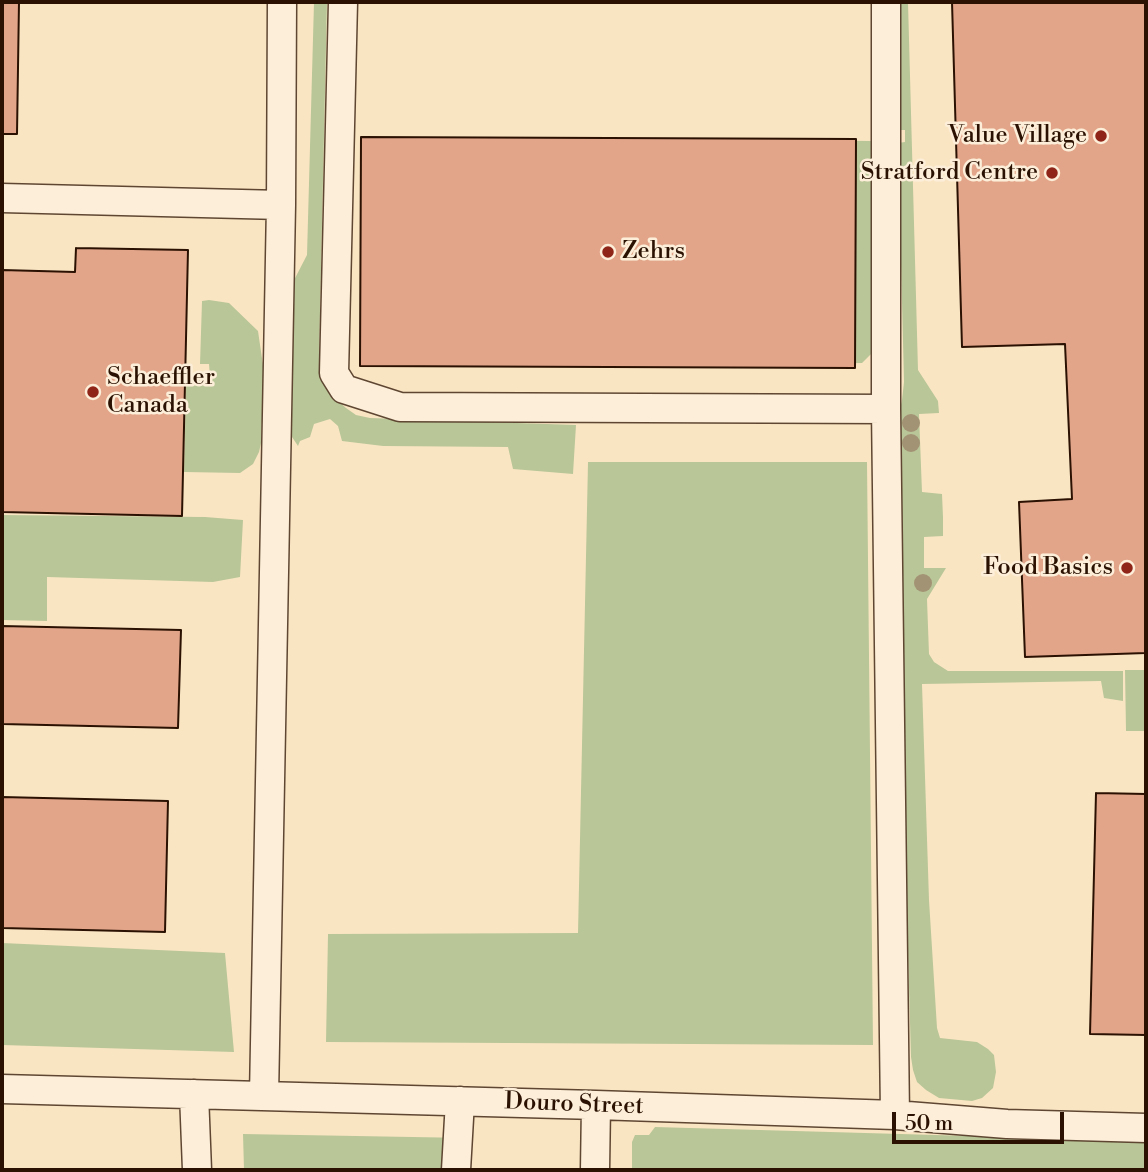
<!DOCTYPE html>
<html>
<head>
<meta charset="utf-8">
<style>
  body { margin:0 }
  #map { position:relative; width:1148px; height:1172px; overflow:hidden; background:#fae5c3; font-family:"Libre Bodoni",serif }
  canvas { display:block }
  .frame { position:absolute; inset:0; border:4px solid #2a1102; pointer-events:none }
  .scale { position:absolute; left:892px; top:1112px; width:172px; height:32px; box-sizing:border-box; border:4px solid #2a1102; border-top:0; padding-left:9px; font-size:21px; line-height:24px; white-space:nowrap; color:#2a1102; -webkit-text-stroke:5px #fceed8; paint-order:stroke }
</style>
</head>
<body>
<div id="map">
<canvas width="1148" height="1172"></canvas>
<div class="frame"></div>
<div class="scale">50 m</div>
</div>
<script>
const ctx = document.querySelector('canvas').getContext('2d');
ctx.lineJoin = 'round';
function paint(path, color) {
  ctx.fillStyle = color;
  ctx.fill(path, 'evenodd');
}
function poly(rows) {
  const path = new Path2D();
  for (const r of rows) {
    path.moveTo(r[0], r[1]);
    for (let i = 2; i < r.length; i += 2) path.lineTo(r[i], r[i + 1]);
  }
  return path;
}
function trace(path, color, width, dash) {
  ctx.strokeStyle = color;
  ctx.lineWidth = width;
  ctx.lineCap = dash ? 'butt' : 'round';
  ctx.setLineDash(dash || []);
  ctx.stroke(path);
}
function write(font, color, halo, rows, align = 'center') {
  ctx.font = font + ' "Libre Bodoni",serif';
  ctx.lineWidth = 5;
  ctx.setLineDash([]);
  ctx.textBaseline = 'middle';
  ctx.strokeStyle = halo;
  ctx.fillStyle = color;
  for (const [text, x, y, turn = 0] of rows) {
    ctx.save();
    ctx.translate(x, y);
    ctx.rotate((+turn || 0) * Math.PI / 180);
    ctx.textAlign = isNaN(turn) ? turn : align;
    if (halo) ctx.strokeText(text, 0, 0);
    ctx.fillText(text, 0, 0);
    ctx.restore();
  }
}
const green = poly([
  [314,2,327,2,319,359,324,382,331,395,346,408,356,415,370,418,576,425,573,474,513,469,508,447,383,446,342,441,338,426,330,419,314,424,310,437,300,441,298,446,288,431,292,284,307,255],
  [893,2,908,2,918,370,938,401,939,413,919,414,922,492,942,494,943,517,943,536,924,537,924,568,946,568,927,599,929,654,934,662,948,671,1123,671,1123,701,1104,698,1101,681,922,684,929,900,937,1028,940,1038,977,1042,988,1049,994,1055,996,1072,993,1088,982,1098,972,1101,939,1098,926,1090,917,1082,913,1070,911,1057,901,708,898,419,902,400,904,382,898,143,905,142,905,130,896,130],
  [772,140,872,141,873,156,877,348,862,363,769,365],
  [209,300,229,303,258,331,264,372,261,443,259,452,253,464,240,473,184,472,186,386,198,385,199,379,210,377,209,364,200,364,202,301],
  [588,462,867,462,873,1045,326,1042,328,934,578,933],
  [2,515,205,517,243,520,240,577,213,582,47,577,47,621,2,620],
  [1125,670,1146,670,1146,731,1126,731],
  [2,943,225,953,234,1052,2,1045],
  [655,1127,1146,1141,1146,1170,632,1170,632,1142,635,1135,649,1135],
  [243,1134,469,1138,469,1170,244,1170]
]);
const building = poly([
  [2,2,19,2,17,134,2,134,2,2],
  [952,2,1146,2,1146,653,1025,657,1019,502,1072,499,1065,344,962,347,952,2],
  [361,137,856,139,855,368,360,366,361,137],
  [76,248,188,250,182,516,2,512,2,270,75,272,76,248],
  [2,626,181,630,178,728,2,724,2,626],
  [1096,793,1146,794,1146,1035,1090,1034,1096,793],
  [2,797,168,801,165,932,2,928,2,797]
]);
const minor = poly([
  [343,2,334,373,344,389,400,407,886,409],
  [886,2,886,409,895,1115],
  [2,198,281,205],
  [2,1089,596,1105,895,1115,1007,1124,1146,1128],
  [194,1094,197,1170],
  [264,1096,281,205,282,2],
  [456,1170,460,1101],
  [595,1170,596,1105]
]);
const trees = [
  [911,423],
  [911,443],
  [923,583]
];
const markers = [
  [1101,136,7,"#8f2418"],
  [1052,173,7,"#8f2418"],
  [608,252,7,"#8f2418"],
  [93,392,7,"#8f2418"],
  [1127,568,7,"#8f2418"]
];
const poiNames = [
  ["Value Village",1087,136],
  ["Stratford Centre",1038,173],
  ["Zehrs",622,252,"left"],
  ["Schaeffler",107,378,"left"],
  ["Canada",107,406,"left"],
  ["Food Basics",1113,568]
];
const streetNames = [
  ["Douro Street",574,1105,2]
];
paint(green, '#b9c698');
paint(building, '#e2a58a');
trace(building, '#2a1102', 2);
trace(minor, '#5e4632', 31);
trace(minor, '#fceed8', 28);
ctx.fillStyle = '#a39375';
for (const [x, y] of trees) {
  ctx.beginPath();
  ctx.arc(x, y, 9, 0, 2 * Math.PI);
  ctx.fill();
}
for (const [x, y, r, color] of markers) {
  const dot = new Path2D();
  dot.arc(x, y, r, 0, 2 * Math.PI);
  ctx.fillStyle = color;
  ctx.fill(dot);
  trace(dot, '#fceed8', 2.5);
}
write('24px', '#2a1102', '#fceed8', poiNames, 'right');
write('24px', '#2a1102', '#fceed8', streetNames);
</script>
</body>
</html>
